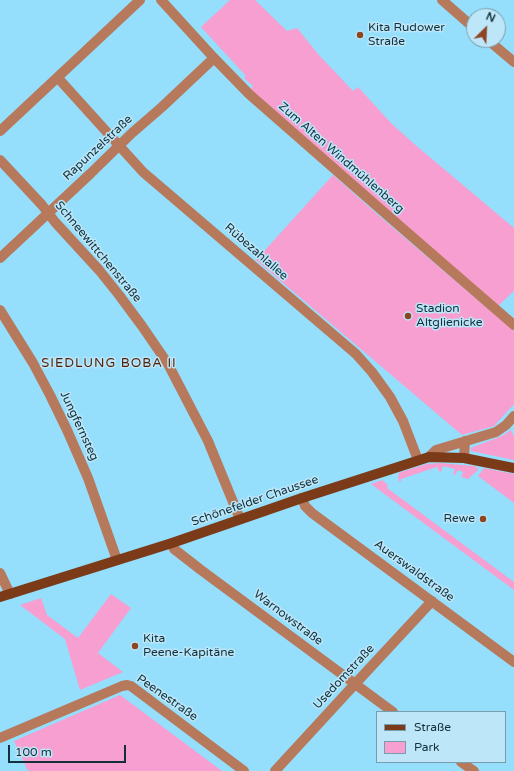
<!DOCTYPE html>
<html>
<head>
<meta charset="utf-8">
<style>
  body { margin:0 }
  #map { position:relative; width:514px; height:771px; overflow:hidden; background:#95defc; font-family:"Varela Round",sans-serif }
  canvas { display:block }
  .legend { position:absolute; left:376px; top:711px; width:130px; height:52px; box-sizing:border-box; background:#bde7f9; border:1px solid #789ead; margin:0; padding:5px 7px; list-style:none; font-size:12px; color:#11303b }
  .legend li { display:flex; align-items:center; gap:8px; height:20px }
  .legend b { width:20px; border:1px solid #789ead }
  .north { position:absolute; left:466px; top:8px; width:40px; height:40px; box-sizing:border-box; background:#bde7f9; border:1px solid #789ead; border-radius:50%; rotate:24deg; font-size:11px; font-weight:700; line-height:16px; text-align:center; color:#11303b }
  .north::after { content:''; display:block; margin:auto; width:14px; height:18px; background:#8d4622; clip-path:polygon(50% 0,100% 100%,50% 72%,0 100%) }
  .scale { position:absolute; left:8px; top:745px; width:118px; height:18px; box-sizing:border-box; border:2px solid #11303b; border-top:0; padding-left:5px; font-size:12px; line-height:14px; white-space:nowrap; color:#11303b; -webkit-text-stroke:3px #bde7f9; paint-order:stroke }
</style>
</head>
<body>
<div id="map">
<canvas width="514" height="771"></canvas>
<ul class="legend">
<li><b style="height:5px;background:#7b3b19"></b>Straße</li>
<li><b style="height:11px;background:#f79fd0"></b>Park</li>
</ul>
<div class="north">N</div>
<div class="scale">100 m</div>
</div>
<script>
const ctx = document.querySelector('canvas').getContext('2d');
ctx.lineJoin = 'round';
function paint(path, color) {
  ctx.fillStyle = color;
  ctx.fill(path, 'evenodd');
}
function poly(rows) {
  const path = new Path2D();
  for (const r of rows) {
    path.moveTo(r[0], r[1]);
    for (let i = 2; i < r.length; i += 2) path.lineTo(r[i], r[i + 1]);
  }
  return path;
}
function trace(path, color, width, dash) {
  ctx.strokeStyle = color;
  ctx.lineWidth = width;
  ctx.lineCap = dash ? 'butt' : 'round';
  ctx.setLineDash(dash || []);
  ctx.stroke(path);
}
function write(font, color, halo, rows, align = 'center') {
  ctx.font = font + ' "Varela Round",sans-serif';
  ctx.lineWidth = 3;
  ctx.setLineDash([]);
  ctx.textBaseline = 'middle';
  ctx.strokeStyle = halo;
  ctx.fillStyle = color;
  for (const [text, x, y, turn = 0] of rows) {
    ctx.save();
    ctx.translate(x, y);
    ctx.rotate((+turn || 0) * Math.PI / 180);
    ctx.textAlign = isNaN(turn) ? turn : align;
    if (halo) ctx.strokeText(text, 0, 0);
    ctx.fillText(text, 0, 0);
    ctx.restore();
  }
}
const green = poly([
  [230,0,255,0,287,31,297,28,318,54,353,91,358,87,391,123,413,143,514,228,514,291,497,307,250,90,253,86,244,78,246,76,201,27],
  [333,175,378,215,514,331,514,404,494,426,462,435,256,260],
  [511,430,514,437,514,460,471,451,471,448,473,447,502,436],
  [439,463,474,466,477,467,478,470,468,479,461,477,463,472,458,470,455,475,453,474,455,469,443,466,441,472,439,471,437,467,401,479,401,481,400,482,399,481,398,478,399,473,401,472,427,464],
  [484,468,514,474,514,503,478,476],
  [382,480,388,485,387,488,514,582,514,590,371,484],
  [111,594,131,608,98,653,123,672,80,690,65,639,20,605,41,598,47,615,78,638],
  [120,695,222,771,29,771,27,769,14,741]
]);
const minor = poly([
  [161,0,214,58,249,94,394,221,514,325],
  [442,0,474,28],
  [488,40,514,62],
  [58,78,143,172,356,354,372,372,390,397,403,421,418,460],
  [0,131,140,0],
  [0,160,42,205,55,222,99,270,119,295,142,326,168,364,208,441,240,519],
  [0,258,90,174,132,133,162,107,214,58],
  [0,310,33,363,50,395,67,430,88,478,117,560],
  [429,457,436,450,496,432,506,425,514,416],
  [464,458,465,441],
  [302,498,305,506,312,513,514,662],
  [172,543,174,549,201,570,393,712],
  [0,573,10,594],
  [0,738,122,686,127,685,131,686,244,771],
  [461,762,474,771],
  [275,771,355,684,432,601]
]);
const major = poly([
  [0,597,172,543,302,498,429,457,464,458,514,468]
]);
const markers = [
  [360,35,4,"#8d4622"],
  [408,316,4,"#8d4622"],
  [483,519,4,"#8d4622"],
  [135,646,4,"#8d4622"]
];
const poiNames = [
  ["Kita Rudower",368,28],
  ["Straße",368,42],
  ["Stadion",416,309],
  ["Altglienicke",416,323],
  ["Rewe",475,519,"right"],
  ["Kita",143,639],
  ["Peene-Kapitäne",143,653]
];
const streetNames = [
  ["Rapunzelstraße",98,148,-43],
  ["Zum Alten Windmühlenberg",341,158,41],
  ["Schneewittchenstraße",98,252,50],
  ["Rübezahlallee",256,252,41],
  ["Jungfernsteg",79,426,65],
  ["Schönefelder Chaussee",255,501,-19],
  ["Auerswaldstraße",414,571,36],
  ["Warnowstraße",288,618,37],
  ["Usedomstraße",344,677,-47],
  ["Peenestraße",167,698,35]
];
const neighbourhoodNames = [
  ["SIEDLUNG BOBA II",109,364]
];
paint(green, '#f79fd0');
trace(minor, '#b7795c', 10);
trace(major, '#7b3b19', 10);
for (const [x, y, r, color] of markers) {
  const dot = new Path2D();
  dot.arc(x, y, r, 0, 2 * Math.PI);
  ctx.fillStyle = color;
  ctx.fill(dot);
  trace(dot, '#bde7f9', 1.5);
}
write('12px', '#11303b', '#bde7f9', poiNames, 'left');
write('12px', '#11303b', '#bde7f9', streetNames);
ctx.letterSpacing = '1px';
write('13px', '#4e1f05', '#bde7f9', neighbourhoodNames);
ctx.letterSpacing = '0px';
</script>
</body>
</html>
